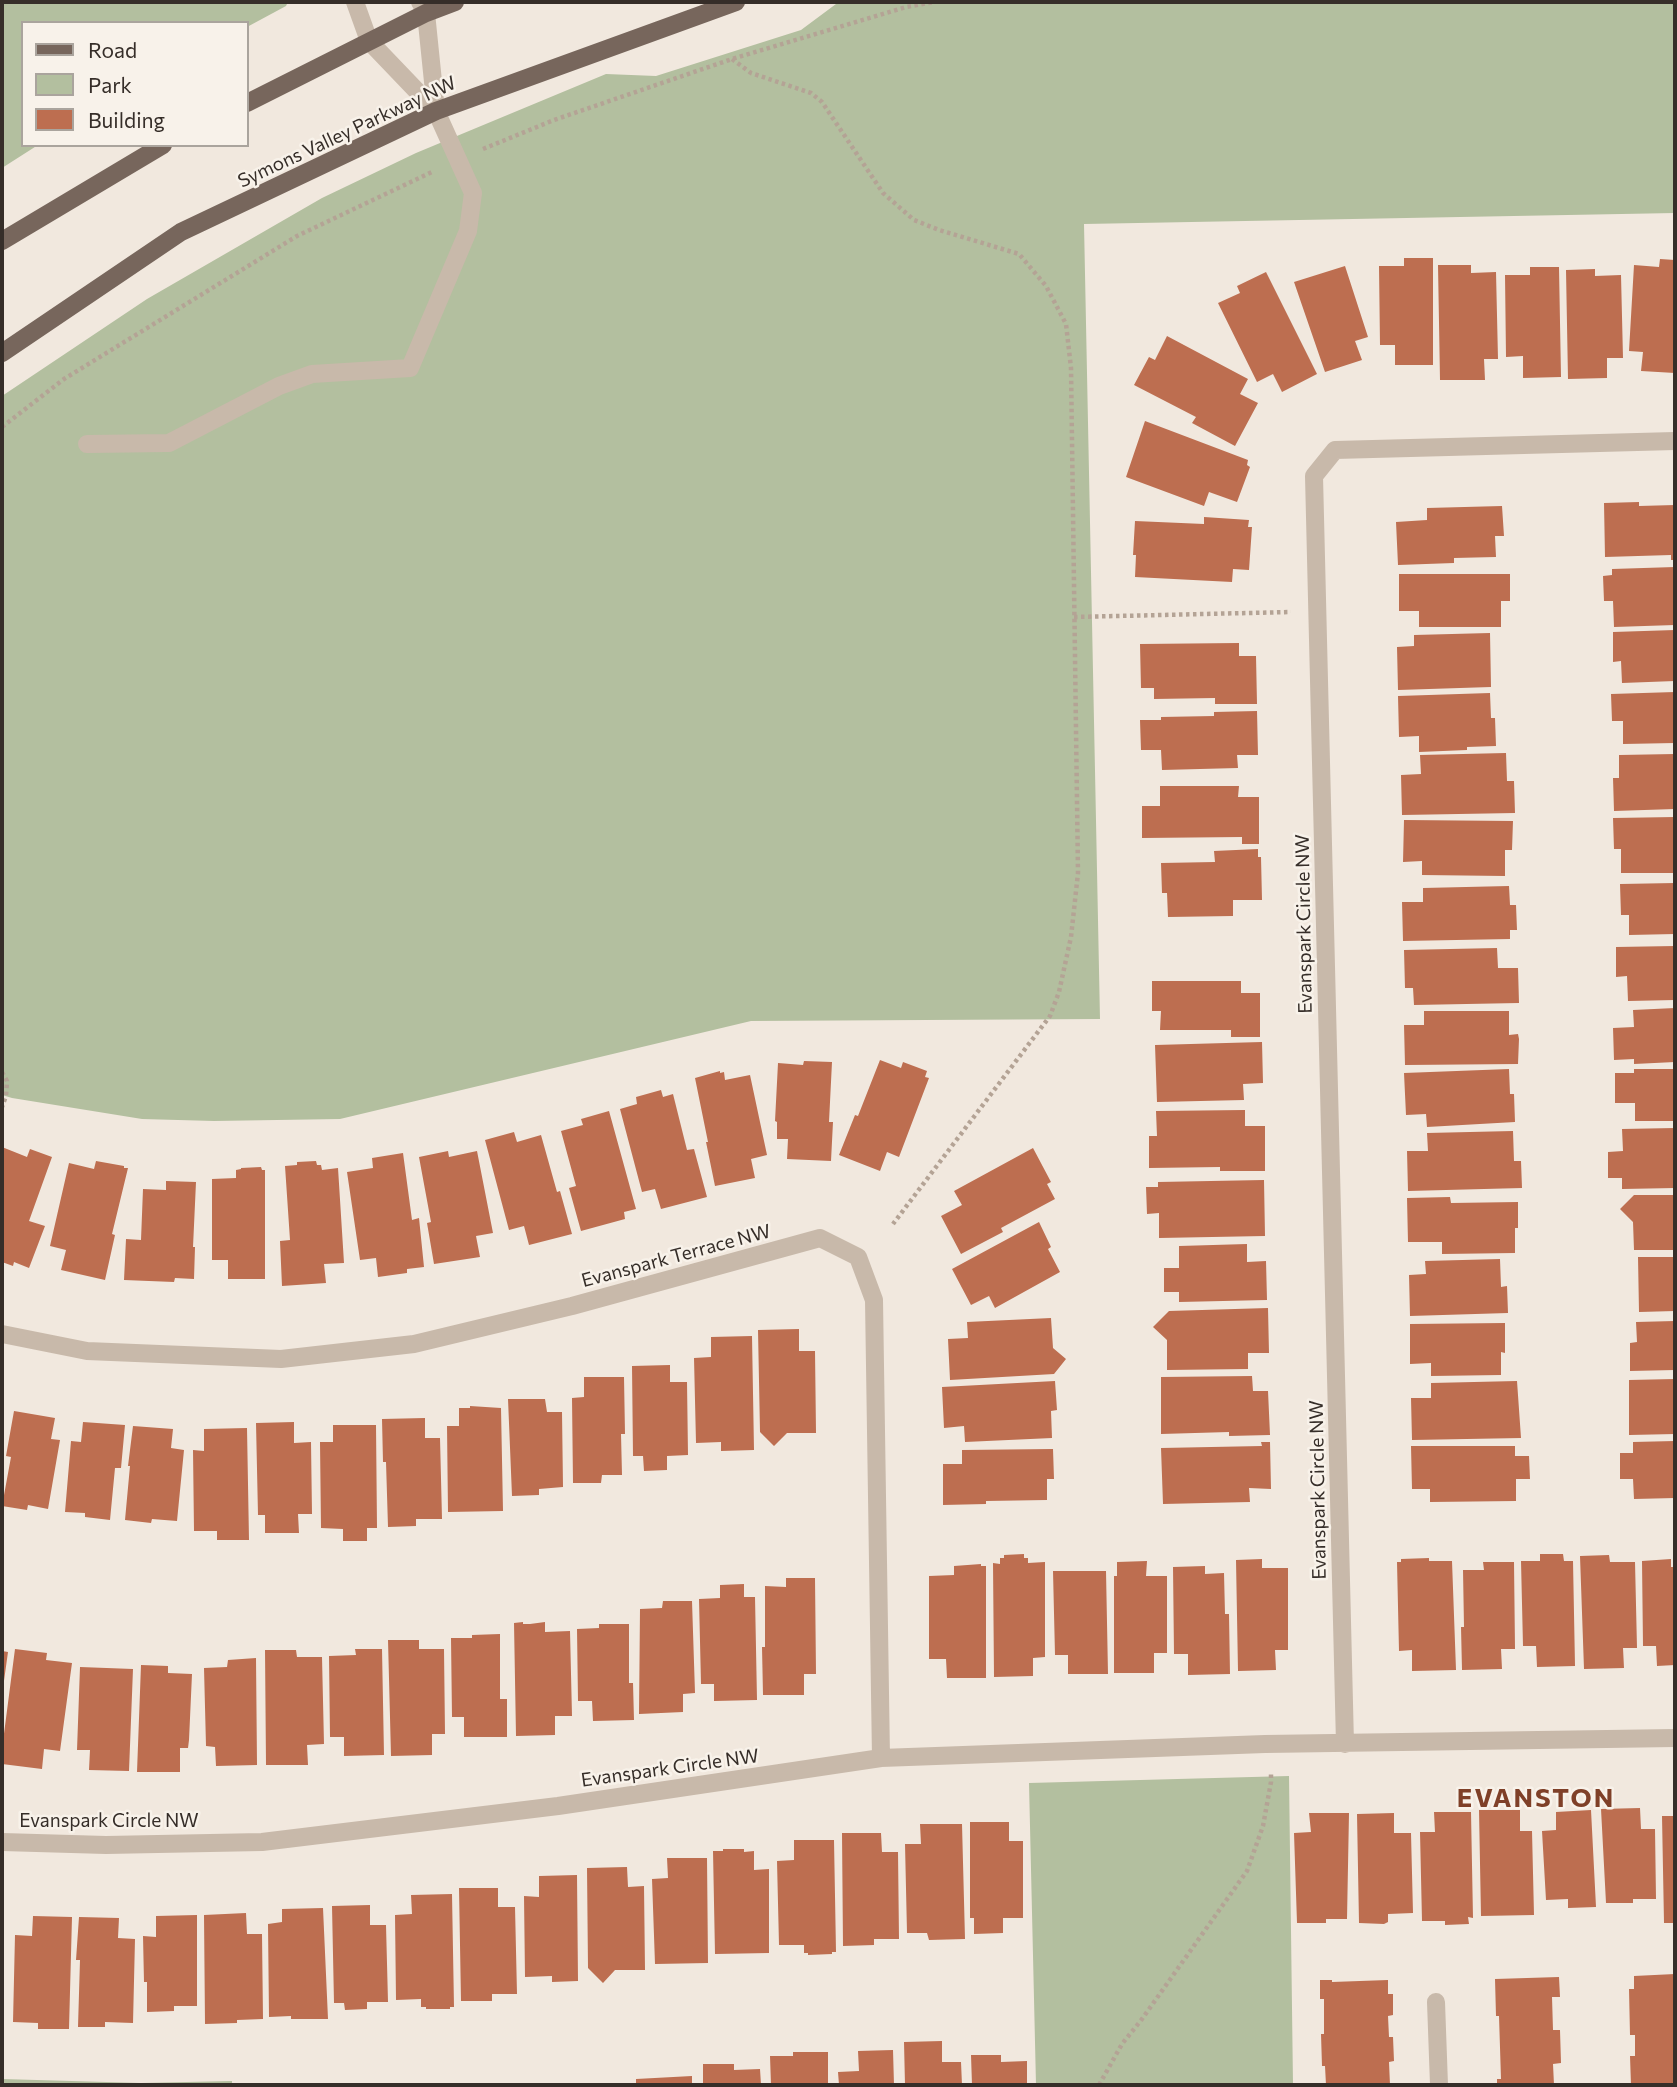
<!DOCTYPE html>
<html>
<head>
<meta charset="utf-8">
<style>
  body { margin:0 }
  #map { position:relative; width:1677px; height:2087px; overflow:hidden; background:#f1e8de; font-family:Commissioner,sans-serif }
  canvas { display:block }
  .frame { position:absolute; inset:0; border:4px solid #362e29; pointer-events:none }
  .legend { position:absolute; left:21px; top:21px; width:228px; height:126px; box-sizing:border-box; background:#f8f2ea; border:2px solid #aaa49d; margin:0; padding:9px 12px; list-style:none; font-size:21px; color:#362e29 }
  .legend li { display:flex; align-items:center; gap:14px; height:35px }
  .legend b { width:35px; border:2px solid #aaa49d }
</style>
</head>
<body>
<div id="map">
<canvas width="1677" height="2087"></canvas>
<div class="frame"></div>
<ul class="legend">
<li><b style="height:9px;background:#77665c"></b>Road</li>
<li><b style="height:19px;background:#b3bf9f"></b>Park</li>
<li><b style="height:19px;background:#bd6e50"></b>Building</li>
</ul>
</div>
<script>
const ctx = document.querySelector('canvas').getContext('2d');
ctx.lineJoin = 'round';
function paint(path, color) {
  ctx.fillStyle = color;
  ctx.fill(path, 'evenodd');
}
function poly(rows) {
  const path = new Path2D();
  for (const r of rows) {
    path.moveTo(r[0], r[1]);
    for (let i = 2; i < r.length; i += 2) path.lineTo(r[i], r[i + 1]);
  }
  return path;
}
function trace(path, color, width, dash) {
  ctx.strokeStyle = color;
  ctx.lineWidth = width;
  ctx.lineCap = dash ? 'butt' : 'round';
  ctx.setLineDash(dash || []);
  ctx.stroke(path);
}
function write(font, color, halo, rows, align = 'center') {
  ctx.font = font + ' Commissioner,sans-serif';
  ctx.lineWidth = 5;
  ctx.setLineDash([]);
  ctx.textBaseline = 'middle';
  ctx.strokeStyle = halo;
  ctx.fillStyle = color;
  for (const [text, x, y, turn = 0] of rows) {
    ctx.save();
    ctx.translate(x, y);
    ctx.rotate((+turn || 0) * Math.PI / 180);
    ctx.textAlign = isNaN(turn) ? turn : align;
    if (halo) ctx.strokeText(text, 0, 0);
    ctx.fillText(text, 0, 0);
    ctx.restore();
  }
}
const green = poly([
  [2,2,288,2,286,6,247,27,247,23,23,23,23,145,38,145,2,168],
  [846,2,1675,2,1675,213,1084,224,1100,1019,751,1021,340,1119,214,1121,142,1119,12,1098,2,1095,2,396,147,299,322,198,416,153,606,74,656,76,801,30,836,4],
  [1289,1776,1293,2085,1036,2085,1029,1783],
  [2,2079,141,2083,232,2081,232,2085,2,2085]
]);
const building = poly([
  [1404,258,1433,258,1433,365,1395,365,1395,345,1380,345,1379,266,1404,266],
  [1660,259,1675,260,1675,373,1641,371,1643,352,1629,351,1634,265,1659,267],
  [1438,265,1471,265,1471,273,1496,272,1498,359,1484,359,1485,380,1440,380],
  [1345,266,1368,337,1355,341,1362,360,1325,372,1294,282],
  [1530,267,1559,267,1561,377,1523,378,1523,356,1506,357,1505,275,1530,275],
  [1595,269,1595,276,1621,275,1623,358,1607,358,1607,378,1568,379,1566,270],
  [1266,272,1317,374,1282,392,1273,374,1257,382,1218,303,1240,293,1237,286],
  [1167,336,1248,379,1240,394,1258,403,1235,446,1192,423,1196,417,1134,385,1149,357,1155,360],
  [1145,421,1248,460,1247,465,1250,467,1237,502,1209,492,1204,506,1126,477],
  [1639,502,1639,506,1675,505,1675,560,1671,560,1671,555,1605,557,1604,503],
  [1502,506,1504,536,1495,536,1496,557,1454,558,1454,563,1398,565,1396,522,1427,520,1427,508],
  [1204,517,1249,520,1248,527,1252,527,1249,570,1233,569,1232,582,1135,577,1136,555,1133,555,1135,521,1204,524],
  [1675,567,1675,625,1614,627,1613,601,1604,601,1603,576,1612,575,1612,569],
  [1399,574,1510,574,1510,601,1501,601,1501,627,1419,627,1419,611,1399,611],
  [1675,630,1675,681,1622,683,1621,661,1613,662,1613,632],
  [1490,633,1491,687,1398,690,1397,647,1414,646,1414,635],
  [1239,643,1239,656,1256,656,1257,704,1215,704,1215,698,1154,699,1154,688,1141,688,1140,644],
  [1675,692,1675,743,1623,744,1623,721,1612,721,1611,694],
  [1490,693,1491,718,1495,718,1496,746,1467,747,1467,750,1419,752,1419,736,1399,737,1398,696],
  [1257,711,1258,755,1237,755,1238,768,1162,770,1161,750,1141,750,1140,720,1161,720,1161,717,1214,716,1214,712],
  [1506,753,1507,781,1514,781,1515,813,1402,815,1401,775,1421,774,1420,755],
  [1675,754,1675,809,1614,811,1613,778,1619,778,1619,755],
  [1160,786,1239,786,1238,797,1259,797,1259,844,1242,844,1242,837,1142,838,1142,806,1160,806],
  [1675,817,1675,873,1621,873,1621,849,1614,849,1613,818],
  [1404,820,1513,821,1512,850,1505,850,1505,876,1422,875,1422,861,1403,862],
  [1258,849,1258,857,1261,857,1262,900,1233,900,1233,916,1168,917,1167,893,1162,893,1161,863,1215,862,1214,851],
  [1675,883,1675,934,1629,935,1629,915,1621,915,1620,884],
  [1509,886,1510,905,1516,905,1517,930,1510,930,1510,939,1403,941,1402,902,1423,902,1423,888],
  [1675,946,1675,1000,1628,1001,1627,976,1616,977,1616,947],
  [1497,948,1498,968,1518,968,1519,1003,1414,1005,1413,988,1405,988,1404,950],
  [1152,981,1241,981,1241,993,1260,993,1260,1037,1231,1037,1231,1030,1160,1030,1161,1011,1152,1011],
  [1675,1008,1675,1062,1634,1064,1634,1059,1614,1060,1613,1028,1634,1027,1633,1010],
  [1424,1011,1509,1011,1509,1035,1518,1034,1519,1039,1518,1064,1405,1065,1404,1025,1424,1025],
  [1262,1042,1263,1083,1243,1084,1244,1100,1157,1102,1155,1045],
  [880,1060,901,1068,903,1062,927,1071,925,1077,929,1078,899,1157,887,1152,880,1171,839,1155,855,1115,858,1116],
  [804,1061,832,1062,829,1122,833,1122,831,1161,787,1159,788,1139,777,1139,777,1122,775,1121,778,1063,803,1065],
  [1509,1069,1510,1094,1514,1094,1515,1122,1427,1127,1426,1114,1406,1115,1404,1073],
  [1634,1069,1675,1069,1675,1121,1635,1121,1635,1103,1615,1103,1615,1073,1634,1073],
  [720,1071,720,1073,724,1072,725,1080,750,1075,767,1155,751,1159,755,1178,715,1186,706,1142,708,1142,695,1078],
  [661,1090,663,1097,673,1094,687,1150,694,1149,707,1197,661,1209,655,1189,642,1192,620,1109,637,1104,636,1097],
  [1245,1110,1245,1126,1265,1126,1265,1171,1220,1171,1220,1167,1149,1168,1149,1136,1157,1136,1156,1111],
  [609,1111,636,1209,624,1212,625,1219,581,1231,569,1188,576,1186,561,1131,583,1125,581,1119],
  [1675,1128,1675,1188,1622,1189,1622,1178,1608,1178,1608,1152,1623,1151,1622,1129],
  [1513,1131,1514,1161,1521,1161,1522,1188,1408,1191,1407,1151,1428,1151,1427,1133],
  [514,1132,517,1142,541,1135,557,1192,560,1191,572,1234,529,1245,524,1226,509,1230,485,1140],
  [2,1147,27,1157,30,1149,52,1157,29,1221,45,1226,29,1268,14,1262,13,1266,2,1262],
  [1033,1148,1051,1182,1047,1184,1055,1199,1001,1228,1003,1232,961,1254,941,1216,962,1205,954,1191],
  [448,1151,449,1157,477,1151,493,1233,476,1236,480,1257,434,1264,427,1223,431,1222,419,1157],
  [403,1153,412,1220,419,1218,424,1267,407,1269,407,1273,378,1277,376,1258,360,1260,347,1172,373,1168,372,1158],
  [96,1161,124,1166,124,1168,128,1168,112,1234,115,1235,105,1280,61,1270,66,1250,50,1246,69,1163,94,1169],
  [316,1161,317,1165,321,1165,322,1170,338,1168,344,1263,324,1264,326,1283,282,1286,280,1241,290,1240,285,1166,297,1165,297,1162],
  [261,1167,262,1170,265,1170,265,1279,228,1279,228,1260,212,1260,212,1179,236,1178,236,1170,241,1169,241,1168],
  [1264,1180,1265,1236,1159,1238,1159,1213,1147,1214,1146,1187,1158,1187,1158,1182],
  [166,1181,196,1182,193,1247,195,1247,194,1279,175,1278,174,1282,124,1280,126,1239,141,1240,143,1189,166,1190],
  [1634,1195,1675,1195,1675,1250,1634,1250,1633,1222,1620,1209],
  [1450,1197,1451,1203,1518,1202,1518,1228,1515,1228,1515,1253,1442,1254,1442,1242,1408,1242,1407,1198],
  [1039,1222,1051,1247,1048,1249,1060,1272,995,1308,989,1296,971,1305,952,1269],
  [1247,1244,1247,1262,1266,1261,1267,1300,1179,1302,1179,1292,1164,1292,1164,1268,1179,1268,1179,1246],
  [1638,1257,1675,1257,1675,1311,1639,1312],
  [1500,1259,1501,1287,1507,1286,1508,1313,1410,1316,1409,1275,1426,1274,1425,1261],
  [1268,1308,1269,1353,1248,1353,1248,1369,1167,1370,1167,1340,1153,1327,1169,1311],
  [1051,1318,1053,1348,1066,1359,1054,1374,950,1380,948,1339,968,1338,967,1322],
  [1675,1321,1675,1370,1630,1371,1630,1343,1637,1342,1636,1322],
  [1505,1323,1505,1353,1501,1352,1501,1375,1431,1376,1431,1363,1410,1364,1410,1324],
  [799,1329,799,1351,815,1351,816,1433,787,1433,774,1446,760,1432,758,1330],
  [752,1336,754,1450,721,1451,721,1442,696,1443,694,1358,711,1357,711,1337],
  [670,1365,670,1382,687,1382,688,1455,667,1456,667,1470,644,1471,643,1456,633,1456,632,1366],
  [1252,1376,1253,1391,1268,1391,1270,1435,1229,1436,1229,1432,1161,1434,1161,1377],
  [584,1377,624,1377,625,1434,621,1434,622,1475,602,1475,601,1483,573,1483,572,1398,584,1397],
  [1675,1379,1675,1434,1629,1435,1629,1380],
  [1055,1381,1057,1410,1051,1411,1052,1438,965,1442,964,1426,944,1428,942,1387],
  [1517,1381,1521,1438,1412,1440,1411,1398,1431,1398,1431,1383],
  [508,1399,545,1399,547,1412,562,1412,563,1487,539,1489,539,1495,512,1496],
  [470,1406,501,1408,503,1511,448,1512,447,1426,459,1426,459,1408,470,1408],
  [14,1411,55,1418,51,1439,60,1440,48,1509,28,1505,27,1510,2,1506,11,1457,6,1456],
  [425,1418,425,1438,440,1438,442,1519,416,1519,416,1526,388,1527,386,1462,383,1462,382,1419],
  [83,1422,125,1425,121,1468,115,1468,110,1520,85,1517,85,1513,65,1512,71,1441,81,1442],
  [294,1422,294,1443,311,1442,312,1514,298,1514,299,1533,265,1533,265,1515,258,1515,256,1423],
  [333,1425,376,1425,377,1528,367,1528,367,1541,343,1541,343,1529,321,1528,320,1442,333,1442],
  [133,1426,173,1429,171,1448,184,1450,177,1521,152,1519,151,1523,125,1520,130,1466,128,1466],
  [247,1428,249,1540,217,1540,217,1531,194,1531,193,1450,204,1451,204,1429],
  [1675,1441,1675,1498,1634,1499,1633,1479,1620,1479,1620,1453,1633,1453,1633,1442],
  [1261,1442,1270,1442,1271,1489,1249,1488,1250,1502,1163,1504,1161,1448,1262,1446],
  [1411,1446,1515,1446,1515,1456,1529,1456,1530,1479,1516,1479,1516,1501,1430,1502,1430,1489,1412,1489],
  [1053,1449,1054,1479,1047,1479,1047,1500,986,1501,986,1504,943,1505,943,1464,962,1464,962,1450],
  [1024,1554,1024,1558,1028,1558,1028,1563,1045,1562,1045,1657,1033,1658,1033,1676,994,1677,993,1563,1000,1564,1000,1558,1004,1558,1004,1555],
  [1540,1554,1563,1554,1564,1561,1573,1561,1575,1666,1537,1667,1536,1646,1523,1646,1521,1561,1540,1561],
  [1609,1555,1610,1562,1635,1562,1637,1648,1623,1648,1624,1668,1584,1669,1580,1556],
  [1429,1558,1429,1561,1452,1561,1456,1670,1412,1671,1412,1650,1399,1651,1397,1562,1401,1562,1401,1559],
  [1262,1559,1262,1568,1288,1568,1288,1650,1275,1650,1276,1670,1238,1671,1236,1560],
  [1671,1559,1671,1567,1675,1567,1675,1665,1657,1666,1656,1646,1643,1646,1642,1561],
  [1147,1561,1146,1576,1167,1576,1167,1653,1154,1653,1154,1673,1114,1673,1114,1576,1117,1576,1117,1562],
  [1483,1562,1514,1562,1515,1649,1501,1649,1502,1669,1462,1670,1461,1627,1464,1627,1463,1570,1484,1570],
  [981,1564,981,1566,986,1566,986,1678,947,1678,946,1659,929,1659,929,1576,954,1575,954,1566],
  [1205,1566,1205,1574,1224,1573,1225,1614,1229,1614,1230,1674,1188,1675,1188,1654,1174,1654,1173,1567],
  [1053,1571,1106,1571,1108,1674,1068,1674,1068,1655,1055,1655],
  [786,1578,815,1578,816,1674,804,1674,804,1695,763,1695,762,1647,765,1647,765,1586,786,1587],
  [744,1584,744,1597,755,1597,757,1700,714,1701,714,1684,701,1684,699,1599,720,1598,720,1585],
  [663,1601,692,1601,695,1693,683,1694,683,1712,639,1714,640,1609,662,1608],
  [523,1622,523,1624,530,1624,545,1622,545,1632,570,1631,572,1716,555,1716,555,1735,516,1736,514,1623],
  [599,1624,629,1624,629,1683,633,1683,634,1720,593,1721,592,1701,578,1701,577,1629,599,1628],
  [500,1634,500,1699,507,1699,507,1737,464,1737,464,1717,452,1717,451,1638,472,1638,472,1635],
  [388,1640,419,1640,419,1649,444,1649,445,1734,432,1734,432,1755,391,1756],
  [15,1649,47,1653,46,1660,72,1663,60,1751,44,1749,42,1769,2,1764,2,1749],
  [355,1649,382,1649,384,1755,344,1756,344,1737,330,1737,329,1656,356,1655],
  [265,1650,296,1650,297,1657,322,1657,324,1744,307,1745,308,1765,266,1765],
  [2,1651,8,1652,3,1688,2,1688],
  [256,1658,257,1765,216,1766,215,1747,206,1746,204,1668,227,1667,228,1660],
  [141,1665,168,1666,168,1673,192,1674,189,1740,188,1748,180,1748,180,1772,137,1772],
  [80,1667,133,1669,129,1771,89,1770,90,1750,77,1750],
  [1640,1808,1641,1829,1655,1829,1656,1899,1633,1899,1633,1903,1606,1903,1601,1809],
  [1479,1810,1520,1810,1520,1831,1532,1831,1534,1915,1481,1916],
  [1591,1810,1596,1907,1568,1908,1568,1899,1546,1900,1542,1831,1556,1830,1556,1812],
  [1434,1812,1471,1812,1473,1918,1468,1917,1469,1924,1445,1925,1445,1921,1422,1921,1420,1832,1435,1832],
  [1309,1813,1349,1813,1347,1919,1326,1919,1326,1923,1297,1923,1294,1833,1311,1832],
  [1394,1813,1394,1833,1411,1833,1413,1913,1388,1914,1388,1922,1384,1924,1359,1923,1357,1814],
  [1662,1816,1675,1816,1675,1923,1664,1923],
  [970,1822,1009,1822,1009,1841,1023,1841,1023,1918,1003,1918,1003,1933,974,1934,974,1918,970,1918],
  [920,1824,962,1824,965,1939,929,1940,927,1933,907,1933,905,1844,921,1844],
  [842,1833,881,1833,882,1852,898,1852,899,1939,874,1939,874,1945,843,1946],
  [794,1840,834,1840,836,1952,832,1952,832,1954,808,1955,808,1953,804,1953,804,1945,779,1945,777,1861,794,1860],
  [723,1849,744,1849,744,1852,754,1851,754,1870,769,1869,769,1953,715,1954,713,1851,723,1851],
  [667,1858,707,1858,708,1963,655,1964,652,1879,668,1878],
  [627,1867,628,1887,644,1886,645,1970,615,1970,603,1983,588,1968,587,1868],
  [577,1875,578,1981,552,1982,552,1976,525,1977,524,1896,539,1897,539,1876],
  [459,1888,498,1888,498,1907,515,1907,517,1994,492,1994,492,2001,461,2001],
  [452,1894,454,2007,450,2007,450,2009,426,2009,426,2007,421,2007,421,1999,396,2000,395,1915,412,1914,411,1895],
  [370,1905,370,1925,386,1925,388,2002,367,2002,367,2009,345,2010,344,2003,334,2003,332,1906],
  [323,1908,328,2019,291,2019,291,2016,269,2017,268,1924,282,1922,282,1909],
  [246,1913,247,1934,262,1934,263,2019,237,2020,237,2023,205,2024,204,1915],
  [197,1915,197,2006,174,2006,174,2011,147,2012,147,1982,144,1982,143,1936,156,1937,156,1916],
  [33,1916,72,1917,69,2029,38,2029,38,2023,13,2022,15,1935,32,1936],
  [79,1917,119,1918,118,1938,135,1939,133,2023,105,2022,105,2027,78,2027,80,1960,76,1960],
  [1675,1974,1675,2085,1631,2085,1630,2056,1635,2056,1635,2035,1630,2035,1629,1989,1634,1989,1634,1976],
  [1559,1977,1560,1997,1552,1997,1553,2030,1560,2030,1561,2063,1553,2064,1554,2085,1497,2085,1497,2079,1501,2079,1499,2016,1496,2016,1495,1979],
  [1320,1980,1332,1980,1332,1982,1388,1980,1388,1994,1393,1994,1393,2015,1388,2016,1389,2037,1393,2037,1394,2061,1389,2062,1390,2085,1326,2085,1325,2066,1322,2066,1321,2034,1324,2034,1324,1999,1320,1999],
  [942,2041,942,2062,961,2062,962,2085,905,2085,904,2042],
  [893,2050,894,2085,839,2085,838,2072,859,2071,858,2051],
  [793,2052,828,2052,828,2085,771,2085,770,2056,793,2056],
  [971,2055,1001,2055,1001,2062,1027,2061,1027,2085,972,2085],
  [703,2064,734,2064,734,2070,760,2069,761,2085,703,2085],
  [692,2076,692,2085,636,2085,636,2079]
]);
const path = poly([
  [732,59,751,73,811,93,822,102,883,193,914,220,939,230,1019,254,1046,286,1066,324,1071,368,1078,873,1071,937,1059,992,1050,1016,893,1224],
  [483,149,554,120,732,59,906,7,934,2],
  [2,427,64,379,297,236,434,171],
  [1074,617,1291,612],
  [2,1072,7,1081,6,1096,2,1107],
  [1099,2085,1122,2044,1142,2019,1247,1871,1263,1826,1271,1782,1271,1772]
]);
const minor = poly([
  [420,2,426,13,436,111],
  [87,444,169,443,279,386,312,374,410,368,468,231,473,193,436,111,369,41,355,2],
  [2,1334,87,1351,281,1359,414,1344,572,1306,820,1238,858,1257,874,1300,881,1758],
  [1345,1744,1314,476,1335,450,1675,441],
  [2,1842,106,1845,262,1842,558,1806,881,1758,1265,1744,1675,1738],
  [1436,2002,1439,2085]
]);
const major = poly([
  [247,103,426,13,455,2],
  [2,241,163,145],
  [2,353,181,232,436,111,736,2]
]);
const streetNames = [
  ["Symons Valley Parkway NW",347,132,-25],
  ["Evanspark Circle NW",1304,924,-91],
  ["Evanspark Terrace NW",676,1256,-15],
  ["Evanspark Circle NW",1318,1490,-91],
  ["Evanspark Circle NW",670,1768,-8],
  ["Evanspark Circle NW",109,1821]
];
const districtNames = [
  ["EVANSTON",1536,1798]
];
paint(green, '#b3bf9f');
paint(building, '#bd6e50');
trace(path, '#b4a395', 4.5, [3.5, 3.5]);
trace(minor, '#c8b9aa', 18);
trace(major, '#77665c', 18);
write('19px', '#362e29', '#f8f2ea', streetNames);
ctx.letterSpacing = '2px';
write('bold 26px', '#7f4028', '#f8f2ea', districtNames);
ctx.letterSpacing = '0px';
</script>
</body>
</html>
